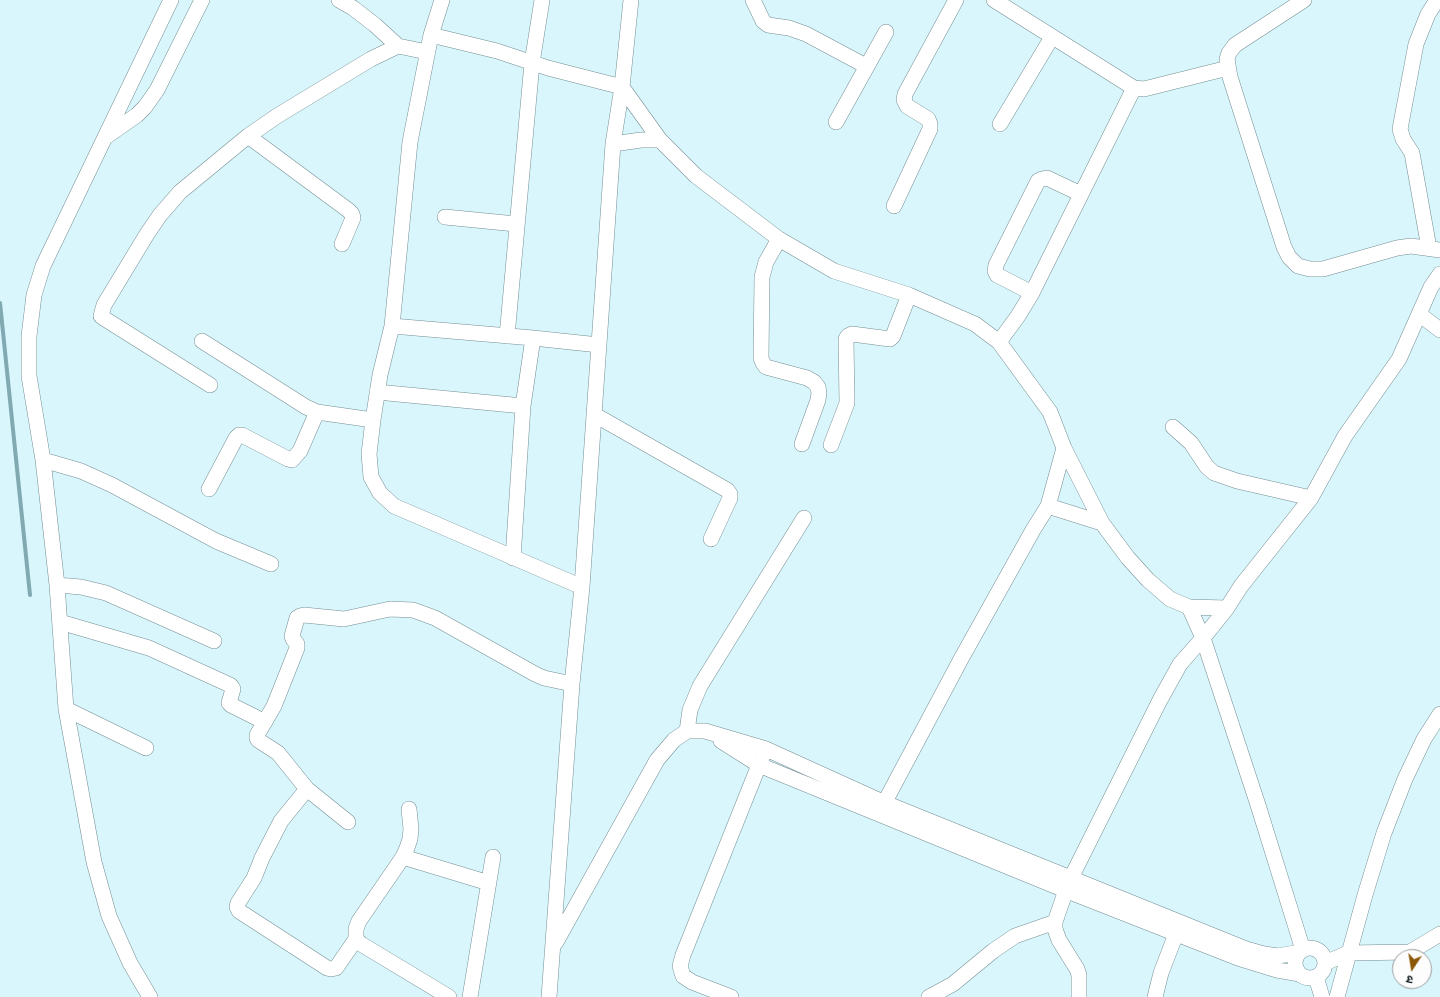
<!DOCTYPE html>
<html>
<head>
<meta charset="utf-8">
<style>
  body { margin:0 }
  #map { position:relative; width:1440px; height:997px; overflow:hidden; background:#d9f6fc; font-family:"Public Sans","Noto Sans Devanagari",sans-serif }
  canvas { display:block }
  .north { position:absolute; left:1392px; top:949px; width:40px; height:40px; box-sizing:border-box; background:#fdfdfd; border:1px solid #9a9e9f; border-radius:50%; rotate:192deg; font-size:11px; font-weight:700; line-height:16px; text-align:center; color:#050f11 }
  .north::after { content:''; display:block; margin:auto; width:14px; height:18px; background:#8b5606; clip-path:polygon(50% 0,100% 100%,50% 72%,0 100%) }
</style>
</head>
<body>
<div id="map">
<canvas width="1440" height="997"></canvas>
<div class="north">उ</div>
</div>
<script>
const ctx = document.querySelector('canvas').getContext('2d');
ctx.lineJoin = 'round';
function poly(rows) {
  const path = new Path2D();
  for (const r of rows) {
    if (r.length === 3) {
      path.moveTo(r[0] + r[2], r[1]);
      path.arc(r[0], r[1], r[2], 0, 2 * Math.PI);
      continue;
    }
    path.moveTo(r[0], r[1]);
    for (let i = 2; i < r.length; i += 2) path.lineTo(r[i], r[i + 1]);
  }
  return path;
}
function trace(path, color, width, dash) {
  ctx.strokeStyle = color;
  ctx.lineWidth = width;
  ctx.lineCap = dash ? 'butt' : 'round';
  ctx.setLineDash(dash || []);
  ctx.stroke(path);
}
const stream = poly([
  [0,303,30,595]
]);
const minor = poly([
  [339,0,353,8,375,25,398,46],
  [753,0,763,21,768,25,789,28,806,34,866,66],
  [994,0,1134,88,1144,89,1228,68],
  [1304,0,1235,45,1229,53,1227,59,1230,77,1284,247,1289,257,1298,266,1310,269,1323,269,1397,248,1411,246,1440,250],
  [431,35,442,0],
  [836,122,886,32],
  [1000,124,1052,37],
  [107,136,137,115,145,107,157,90,202,0],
  [248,136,348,210,352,214,353,218,342,244],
  [613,144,641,140,660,140],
  [894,206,930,129,930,124,928,119,907,106,904,100,905,94,956,0],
  [445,217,516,224],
  [779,239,766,262,762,277,761,358,763,363,766,367,807,378,814,382,818,387,819,393,818,400,802,444],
  [1429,248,1412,153,1403,139,1400,129,1416,44,1428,14,1437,0],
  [1032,293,997,275,995,271,996,265,1038,181,1042,179,1047,178,1081,194],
  [1419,314,1440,330],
  [392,326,533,338,599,345],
  [507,336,532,63,542,0],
  [202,341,306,407,317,412,373,420],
  [999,342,1018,316,1032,293,1134,88],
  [210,385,105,319,101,316,104,305,147,234,160,215,180,192,248,136,277,116,371,59,398,46,427,52],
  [377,392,523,406],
  [595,415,727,490,730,494,730,498,711,539],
  [1173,427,1191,443,1207,467,1214,473,1237,481,1311,498],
  [831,445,847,403,846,339,848,336,852,334,890,339,893,336,909,295],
  [43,460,81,471,112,485,216,541,271,564],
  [209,489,236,438,239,435,242,435,288,459,292,460,300,451,317,412],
  [1048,506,1102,523],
  [513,558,523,406,533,338],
  [57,585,81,587,106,593,214,641],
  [582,587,394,506,380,493,371,477,369,454,373,420,380,375,392,326,410,142,431,35,497,51,548,68,622,87,660,140,696,176,779,239,834,271,909,295,975,324,999,342,1050,412,1064,448,1102,523,1128,558,1148,580,1170,599,1189,607,1203,638,1258,805,1303,950],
  [1189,607,1227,608],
  [60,622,149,648,230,685,232,687,233,689,229,703,231,705,265,722],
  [66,709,146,748],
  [687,731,690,710,700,686,804,518],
  [721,741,759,765,1065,890,1238,958,1277,970,1300,974],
  [307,789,281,821,262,858,254,878,238,903,237,907,239,911,327,968,331,969,336,968,356,939],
  [880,811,961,659,1033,530,1048,506,1064,448],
  [348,822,307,789,278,753,258,740,257,738,257,735,274,706,297,648,297,644,293,639,292,636,297,618,300,616,304,615,344,619,390,609,413,610,435,618,535,674,544,678,572,684],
  [403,857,407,848,410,839,411,829,409,809],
  [1065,890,1160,700,1180,664,1203,638,1227,608,1241,586,1311,498,1345,436,1399,359,1431,287,1440,274],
  [1066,890,1055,922,1055,929,1059,940,1077,969,1079,975,1079,997],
  [556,942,657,760,674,740,687,731,705,731,766,749,885,803,1246,949,1264,954,1278,956,1300,952],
  [1310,963,15],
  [1325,963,1348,953,1410,952,1440,934],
  [1316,977,1322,997],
  [150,997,130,963,109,916,94,862,66,709,57,585,43,460,29,376,29,336,34,295,43,266,171,0],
  [449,997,361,944,356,939,356,929,359,921,403,857,489,883],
  [470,997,493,857],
  [549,997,572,684,582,587,613,144,622,87,631,0],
  [731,997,692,982,683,976,680,966,683,955,763,755],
  [929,997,953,984,993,951,1015,936,1055,922],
  [1155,997,1161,973,1176,934],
  [1337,997,1365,895,1384,833,1405,779,1424,739,1440,714]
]);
trace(stream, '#80a9b1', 4);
trace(minor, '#748e93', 16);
trace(minor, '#fff', 15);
</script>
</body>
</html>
